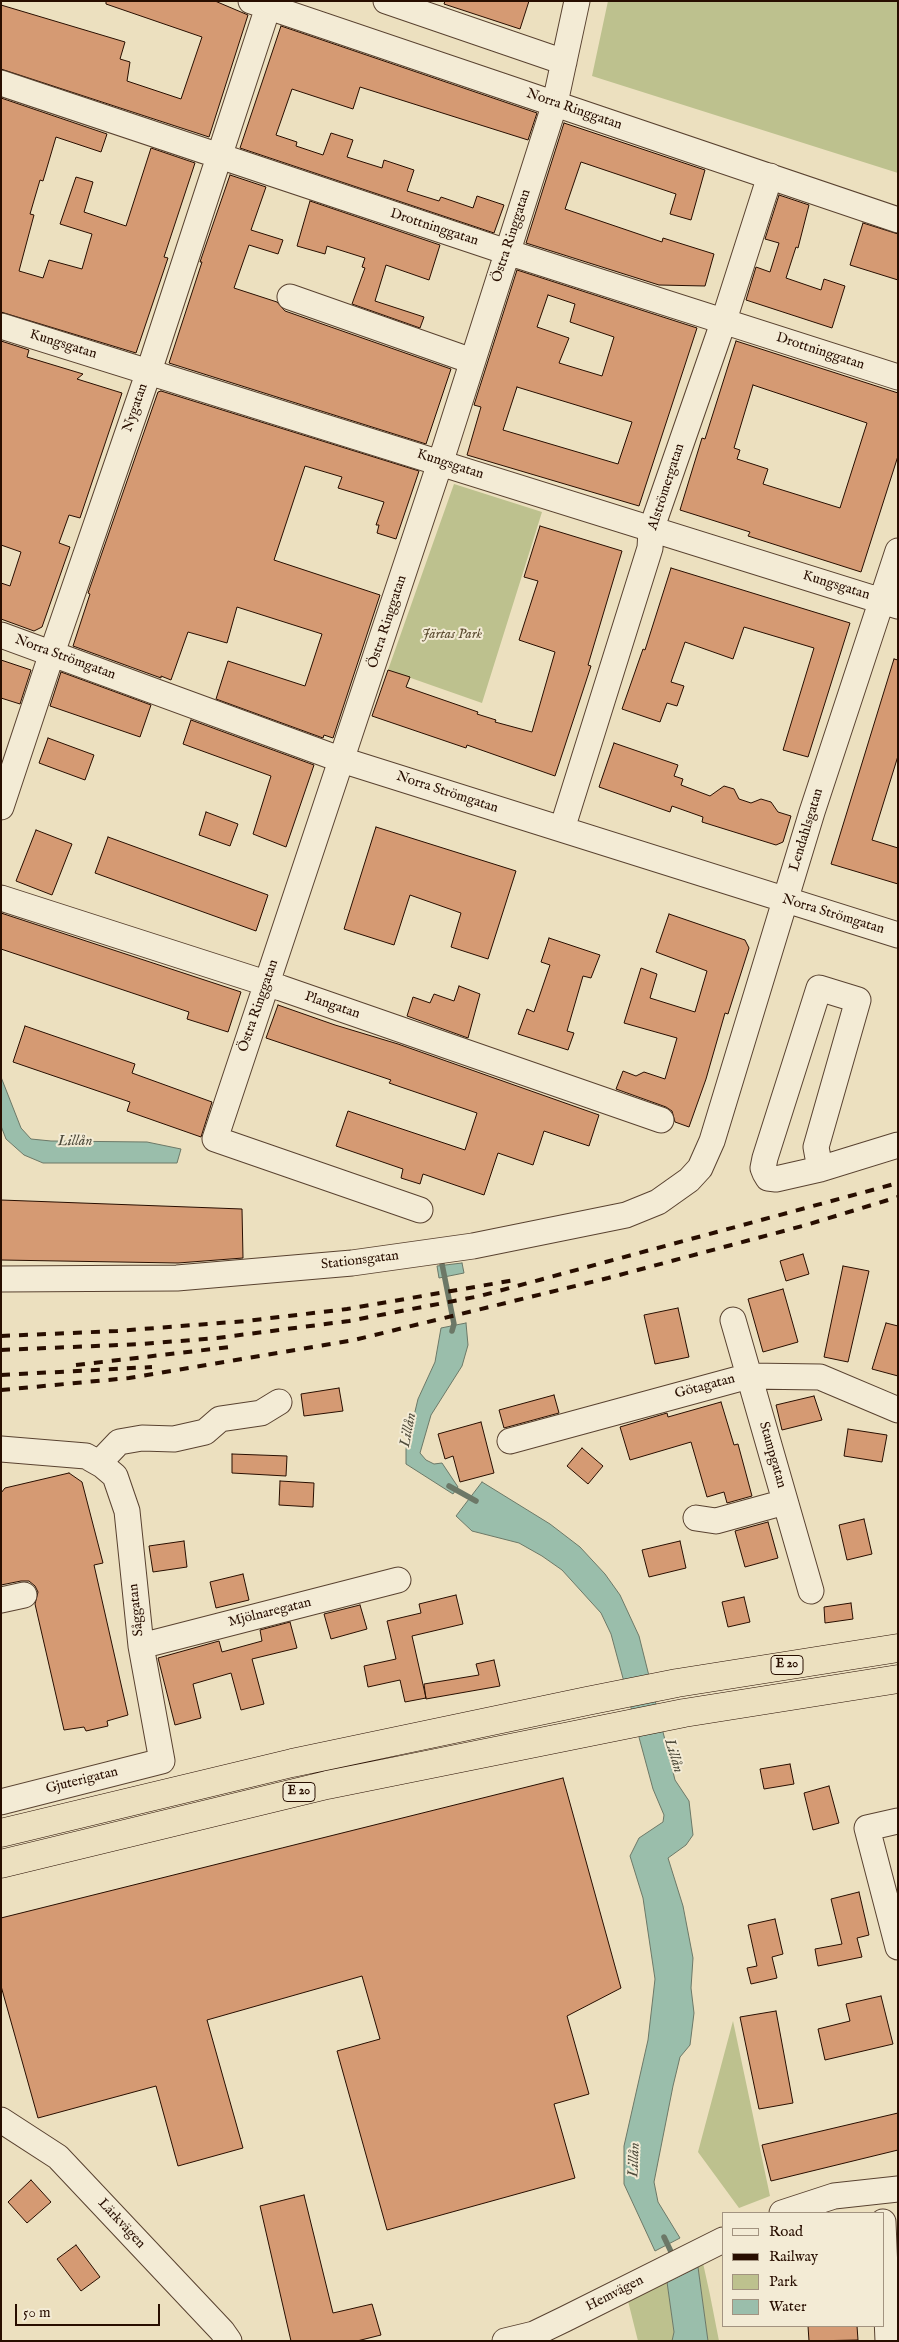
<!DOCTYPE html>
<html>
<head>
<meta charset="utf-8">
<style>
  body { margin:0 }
  #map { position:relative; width:899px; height:2342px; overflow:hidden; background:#ece0bf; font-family:"IM FELL English",serif }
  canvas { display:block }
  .frame { position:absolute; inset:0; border:2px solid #280e00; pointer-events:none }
  .legend { position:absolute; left:722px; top:2212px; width:162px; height:115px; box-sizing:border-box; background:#f3ebd5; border:1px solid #a29380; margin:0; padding:6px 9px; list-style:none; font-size:15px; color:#280e00 }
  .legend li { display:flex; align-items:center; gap:10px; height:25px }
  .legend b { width:25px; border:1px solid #a29380 }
  .scale { position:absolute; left:15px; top:2304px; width:145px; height:22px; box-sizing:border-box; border:2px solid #280e00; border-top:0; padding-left:6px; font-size:15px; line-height:18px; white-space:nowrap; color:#280e00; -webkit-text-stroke:4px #f3ebd5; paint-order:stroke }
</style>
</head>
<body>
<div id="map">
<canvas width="899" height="2342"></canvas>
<div class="frame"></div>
<ul class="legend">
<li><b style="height:6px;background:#f3ebd5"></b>Road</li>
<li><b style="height:6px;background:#280e00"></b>Railway</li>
<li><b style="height:14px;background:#bdc18e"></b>Park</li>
<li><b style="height:14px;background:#9abeab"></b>Water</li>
</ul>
<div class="scale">50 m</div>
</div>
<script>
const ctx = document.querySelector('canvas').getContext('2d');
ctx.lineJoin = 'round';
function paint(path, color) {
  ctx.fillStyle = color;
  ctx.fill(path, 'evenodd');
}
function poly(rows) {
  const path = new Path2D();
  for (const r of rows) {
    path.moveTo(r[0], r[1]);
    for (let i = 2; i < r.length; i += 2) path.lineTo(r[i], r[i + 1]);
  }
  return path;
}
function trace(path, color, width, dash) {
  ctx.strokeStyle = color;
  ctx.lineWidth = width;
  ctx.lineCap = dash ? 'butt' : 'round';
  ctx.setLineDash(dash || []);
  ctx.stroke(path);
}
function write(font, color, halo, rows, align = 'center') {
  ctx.font = font + ' "IM FELL English",serif';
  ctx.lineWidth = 4;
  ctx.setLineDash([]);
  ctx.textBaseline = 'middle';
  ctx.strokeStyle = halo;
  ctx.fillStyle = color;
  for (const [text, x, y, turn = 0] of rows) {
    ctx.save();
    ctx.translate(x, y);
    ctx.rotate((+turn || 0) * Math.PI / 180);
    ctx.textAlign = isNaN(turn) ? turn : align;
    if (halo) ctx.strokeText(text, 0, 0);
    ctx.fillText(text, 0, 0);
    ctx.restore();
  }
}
const green = poly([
  [608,1,898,1,898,173,592,76],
  [454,484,542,512,482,703,388,670],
  [733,2021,770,2196,739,2208,698,2152],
  [703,2263,710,2295,719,2341,708,2341,698,2267],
  [667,2282,674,2332,672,2341,638,2341,628,2301]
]);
const water = poly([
  [1,1077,21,1128,31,1139,51,1141,147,1142,181,1149,177,1163,43,1163,24,1155,6,1139,1,1126,1,1077],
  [462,1263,464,1273,439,1278,437,1266,462,1263],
  [466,1323,468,1345,462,1366,431,1415,420,1453,426,1460,434,1464,442,1463,458,1487,453,1494,406,1464,406,1449,418,1399,435,1362,441,1328,466,1323],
  [482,1482,550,1524,580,1547,605,1574,620,1595,639,1636,675,1780,689,1801,693,1835,686,1845,668,1858,683,1906,693,1958,691,1988,694,2013,690,2045,680,2057,673,2086,654,2182,658,2202,680,2238,655,2251,624,2184,624,2146,648,2040,655,1979,643,1898,630,1856,639,1838,663,1822,664,1815,653,1789,611,1634,601,1613,562,1570,542,1556,519,1543,472,1531,456,1516,482,1482],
  [698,2267,708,2341,672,2341,674,2332,667,2282,698,2267]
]);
const stream = poly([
  [442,1264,454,1324,452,1331],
  [449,1486,476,1501],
  [664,2237,674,2258]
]);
const building = poly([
  [106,1,215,1,248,15,209,137,1,69,1,5,125,42,120,59,130,62,127,81,181,99,202,37,106,4,106,1],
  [445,1,529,1,520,29,444,4,445,1],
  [281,26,537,113,528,140,360,87,353,109,292,89,276,135,297,142,296,146,323,155,331,133,353,140,347,157,382,168,384,160,414,170,407,191,439,201,441,197,473,208,477,196,504,205,494,233,240,148,281,26],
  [1,98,107,134,101,152,56,137,43,181,40,180,30,214,34,215,19,271,43,278,49,260,82,269,92,234,60,224,76,177,93,182,84,212,126,226,151,148,195,163,164,257,168,258,136,353,1,312,1,98],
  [564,123,705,170,691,220,670,214,676,194,581,162,565,209,662,242,663,238,714,254,705,286,659,285,526,243,564,123],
  [230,175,266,187,251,230,283,240,278,254,249,245,234,288,277,302,285,311,451,369,426,444,169,363,202,262,200,262,230,175],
  [779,195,809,205,798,248,796,247,786,278,821,290,824,279,845,286,832,328,746,300,756,267,770,272,779,243,765,239,779,195],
  [310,201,440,245,429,280,386,265,375,301,424,317,420,328,352,304,365,268,362,267,365,258,327,246,325,254,297,246,310,201],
  [863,223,898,234,898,280,850,265,863,223],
  [517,270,697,328,639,506,467,455,481,407,474,405,517,270],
  [548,295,575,304,570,322,614,337,602,376,559,363,569,338,537,327,548,295],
  [517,387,632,422,618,464,503,430,517,387],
  [1,341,29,350,27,357,83,374,77,379,122,393,80,518,69,515,59,543,70,547,42,627,34,631,1,619,1,583,10,586,21,552,1,545,1,341],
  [736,341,898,393,898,456,861,572,748,536,750,532,680,510,702,438,705,439,736,341],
  [753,385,867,423,840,508,763,484,768,469,737,459,740,450,734,448,753,385],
  [161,391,419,471,396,539,377,533,379,525,376,525,384,502,338,488,342,477,305,466,274,560,380,595,333,738,324,735,323,738,216,699,228,661,305,686,322,634,237,607,227,643,188,632,171,680,161,676,161,678,73,646,90,594,88,593,158,392,161,391],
  [540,526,622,551,588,665,591,666,555,776,467,745,466,748,372,716,388,670,410,677,406,687,478,712,477,714,496,720,495,722,532,732,555,652,519,640,538,581,524,577,540,526],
  [671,568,850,623,808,757,783,750,814,648,744,627,733,659,685,642,671,682,684,686,677,706,667,703,660,722,622,709,643,649,645,650,671,568],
  [894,659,898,660,898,756,872,840,898,848,898,884,831,864,894,659],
  [1,660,31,670,20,704,1,698,1,660],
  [61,672,151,705,140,737,50,706,61,672],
  [191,720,314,765,286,847,253,834,271,776,183,744,191,720],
  [48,738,94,755,85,780,39,763,48,738],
  [614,743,678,765,674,776,683,779,681,785,710,796,724,786,734,789,739,799,751,803,761,799,771,802,778,812,791,816,783,842,776,845,702,822,703,817,672,806,670,812,599,787,614,743],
  [206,812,238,824,230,846,199,835,206,812],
  [376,827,516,871,488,959,451,947,461,913,410,895,394,945,344,929,376,827],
  [36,830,72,844,52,895,16,881,36,830],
  [108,837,268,895,256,931,95,873,108,837],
  [1,913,241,992,228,1032,187,1019,189,1012,1,949,1,913],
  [669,914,745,940,749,948,728,1014,725,1013,706,1079,689,1127,675,1122,672,1111,666,1107,616,1089,623,1071,636,1076,644,1072,665,1079,677,1038,624,1023,641,968,657,974,650,998,695,1012,707,971,656,952,669,914],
  [549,938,600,955,591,978,583,976,567,1031,574,1033,568,1050,518,1034,527,1009,534,1012,550,965,541,962,549,938],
  [459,986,480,994,468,1038,407,1016,413,997,430,1003,434,994,454,1001,459,986],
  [278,1005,335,1025,398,1044,599,1115,589,1146,544,1131,533,1165,498,1153,484,1195,423,1174,420,1184,401,1178,403,1169,336,1146,348,1111,465,1150,477,1113,389,1083,391,1080,266,1038,278,1005],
  [25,1026,135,1064,132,1073,212,1102,201,1137,127,1111,130,1102,13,1062,25,1026],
  [1,1200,242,1209,243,1258,178,1263,1,1260,1,1200],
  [803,1254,809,1274,786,1281,780,1261,803,1254],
  [843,1266,869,1271,848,1362,824,1357,843,1266],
  [783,1289,798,1342,763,1352,748,1299,783,1289],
  [678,1308,689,1357,655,1364,644,1315,678,1308],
  [886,1323,898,1326,898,1376,872,1369,886,1323],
  [339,1388,343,1411,304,1416,301,1394,339,1388],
  [554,1395,559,1413,504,1428,499,1410,554,1395],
  [814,1396,822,1420,782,1430,776,1405,814,1396],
  [721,1402,734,1445,738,1444,752,1496,727,1503,724,1492,707,1497,691,1442,630,1460,620,1427,667,1413,668,1417,721,1402],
  [481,1422,494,1473,460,1482,453,1456,445,1459,438,1434,481,1422],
  [848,1429,887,1435,882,1462,844,1456,848,1429],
  [582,1448,603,1466,588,1484,567,1466,582,1448],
  [232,1454,287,1456,286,1476,232,1473,232,1454],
  [69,1473,82,1482,103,1563,94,1565,128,1715,107,1721,108,1726,86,1731,84,1727,64,1730,35,1604,38,1592,35,1586,29,1581,21,1581,1,1585,1,1493,5,1488,69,1473],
  [280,1481,314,1483,313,1507,279,1505,280,1481],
  [864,1519,872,1554,847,1560,839,1525,864,1519],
  [768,1522,778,1558,745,1567,735,1531,768,1522],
  [184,1541,187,1567,153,1572,149,1546,184,1541],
  [680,1541,686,1568,649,1577,642,1550,680,1541],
  [243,1574,249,1600,216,1608,210,1582,243,1574],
  [456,1595,463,1624,412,1636,426,1698,405,1702,400,1680,368,1687,364,1666,396,1659,387,1621,421,1613,419,1604,456,1595],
  [744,1597,750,1622,728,1627,722,1602,744,1597],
  [851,1603,853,1619,825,1623,824,1607,851,1603],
  [360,1605,367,1629,331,1639,324,1614,360,1605],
  [290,1622,297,1648,252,1659,264,1704,241,1710,231,1673,193,1684,201,1718,175,1725,158,1658,219,1641,222,1652,262,1641,260,1630,290,1622],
  [494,1660,500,1686,426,1699,424,1684,479,1675,476,1664,494,1660],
  [790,1764,794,1784,764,1789,760,1769,790,1764],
  [563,1778,621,1988,567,2016,589,2094,554,2104,575,2178,387,2230,337,2051,380,2039,362,1976,207,2020,243,2148,178,2166,156,2086,38,2118,1,1986,1,1918,563,1778],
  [829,1786,839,1823,813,1830,804,1793,829,1786],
  [859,1892,869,1935,857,1938,862,1957,818,1966,815,1949,842,1944,831,1899,859,1892],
  [775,1919,783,1954,772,1957,777,1978,751,1984,747,1968,757,1966,748,1925,775,1919],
  [881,1996,893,2044,825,2060,818,2029,850,2021,846,2004,881,1996],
  [776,2011,793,2103,759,2109,740,2017,776,2011],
  [898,2113,898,2150,771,2181,762,2145,898,2113],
  [31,2180,51,2202,27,2223,8,2202,31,2180],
  [304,2195,333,2313,372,2304,381,2335,357,2341,291,2341,260,2206,304,2195],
  [76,2245,100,2277,81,2291,57,2259,76,2245],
  [808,2326,857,2326,858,2340,809,2341,808,2326]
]);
const minor = poly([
  [251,1,898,220],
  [386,1,564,62],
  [1,83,507,252,898,377],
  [290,297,472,361],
  [1,326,898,606],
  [1,635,342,760,898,935],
  [1,807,52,653,149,371,270,1],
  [562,829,650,548,651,530,724,320,770,176],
  [1,898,281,988,661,1120],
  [820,1169,816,1147,858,1000,819,988,765,1158,763,1168,765,1173,768,1178,776,1179,820,1169,898,1145],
  [420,1210,215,1139,445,448,555,103,577,1],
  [1,1279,177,1278,352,1263,473,1246,626,1215,658,1202,689,1180,700,1168,712,1141,812,812,898,551],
  [733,1320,811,1591],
  [510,1441,749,1376,820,1377,898,1410],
  [1,1449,86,1456,102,1465,115,1476,127,1511,141,1646,162,1761,1,1802],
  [99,1463,119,1442,142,1438,174,1439,205,1432,220,1419,261,1413,279,1402],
  [696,1518,716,1521,785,1502],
  [1,1600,24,1595],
  [141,1646,398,1580],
  [898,1821,867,1828,898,1947],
  [1,2120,58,2157,222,2331,229,2341],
  [782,2213,834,2196,898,2189],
  [883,2222,888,2341],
  [505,2341,534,2334,565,2319,723,2240]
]);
const highway = poly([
  [1,1833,292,1763,587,1701,677,1683,898,1648],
  [1,1864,327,1785,684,1713,898,1679]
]);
const rail = poly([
  [1,1336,117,1331,246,1321,347,1309,515,1280],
  [1,1350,142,1344,217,1338,349,1321,480,1296,898,1183],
  [76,1365,230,1347],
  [1,1375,152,1367],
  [1,1390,129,1378,354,1340,608,1278,806,1225,898,1197]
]);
const shields = [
  [787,1665,32],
  [299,1792,32]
];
const shieldNames = [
  ["E 20",787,1665],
  ["E 20",299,1792]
];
const streetNames = [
  ["Norra Ringgatan",574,110,19],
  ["Drottninggatan",434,228,18],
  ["Östra Ringgatan",512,236,-72],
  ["Kungsgatan",63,345,17],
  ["Drottninggatan",820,352,18],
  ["Nygatan",136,408,-71],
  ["Kungsgatan",450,465,18],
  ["Alströmergatan",667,487,-72],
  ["Kungsgatan",836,586,17],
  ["Östra Ringgatan",388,622,-72],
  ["Norra Strömgatan",65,658,20],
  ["Norra Strömgatan",447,793,18],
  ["Lendahlsgatan",807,830,-73],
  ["Norra Strömgatan",833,915,17],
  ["Östra Ringgatan",259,1006,-71],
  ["Plangatan",332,1006,19],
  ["Stationsgatan",360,1261,-7],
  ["Götagatan",705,1387,-15],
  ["Stampgatan",772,1455,74],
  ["Såggatan",137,1610,-96],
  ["Mjölnaregatan",270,1613,-14],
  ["Gjuterigatan",82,1781,-14],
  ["Lärkvägen",121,2224,47],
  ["Hemvägen",615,2294,-27]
];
const parkNames = [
  ["Järtas Park",452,635]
];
const waterNames = [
  ["Lillån",75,1142,-1],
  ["Lillån",409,1430,-79],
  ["Lillån",673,1756,73],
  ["Lillån",635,2160,-87]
];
paint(green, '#bdc18e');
paint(water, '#9abeab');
trace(water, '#6c7867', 1);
trace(stream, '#6c7867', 5.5);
paint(building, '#d59a73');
trace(building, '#280e00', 1);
trace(minor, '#594230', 27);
trace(highway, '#280e00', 29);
trace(minor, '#f3ebd5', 25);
trace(highway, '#ece0bf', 28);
trace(rail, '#280e00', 4, [9, 9]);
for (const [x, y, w] of shields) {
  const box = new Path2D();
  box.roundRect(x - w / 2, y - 9.5, w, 19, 4);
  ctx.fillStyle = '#f3ebd5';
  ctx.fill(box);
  trace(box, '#280e00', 1);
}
write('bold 12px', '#280e00', null, shieldNames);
write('14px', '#280e00', '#f3ebd5', streetNames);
write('italic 14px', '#5c4d32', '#f3ebd5', parkNames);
write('italic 15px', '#504c3c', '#f3ebd5', waterNames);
</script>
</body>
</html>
